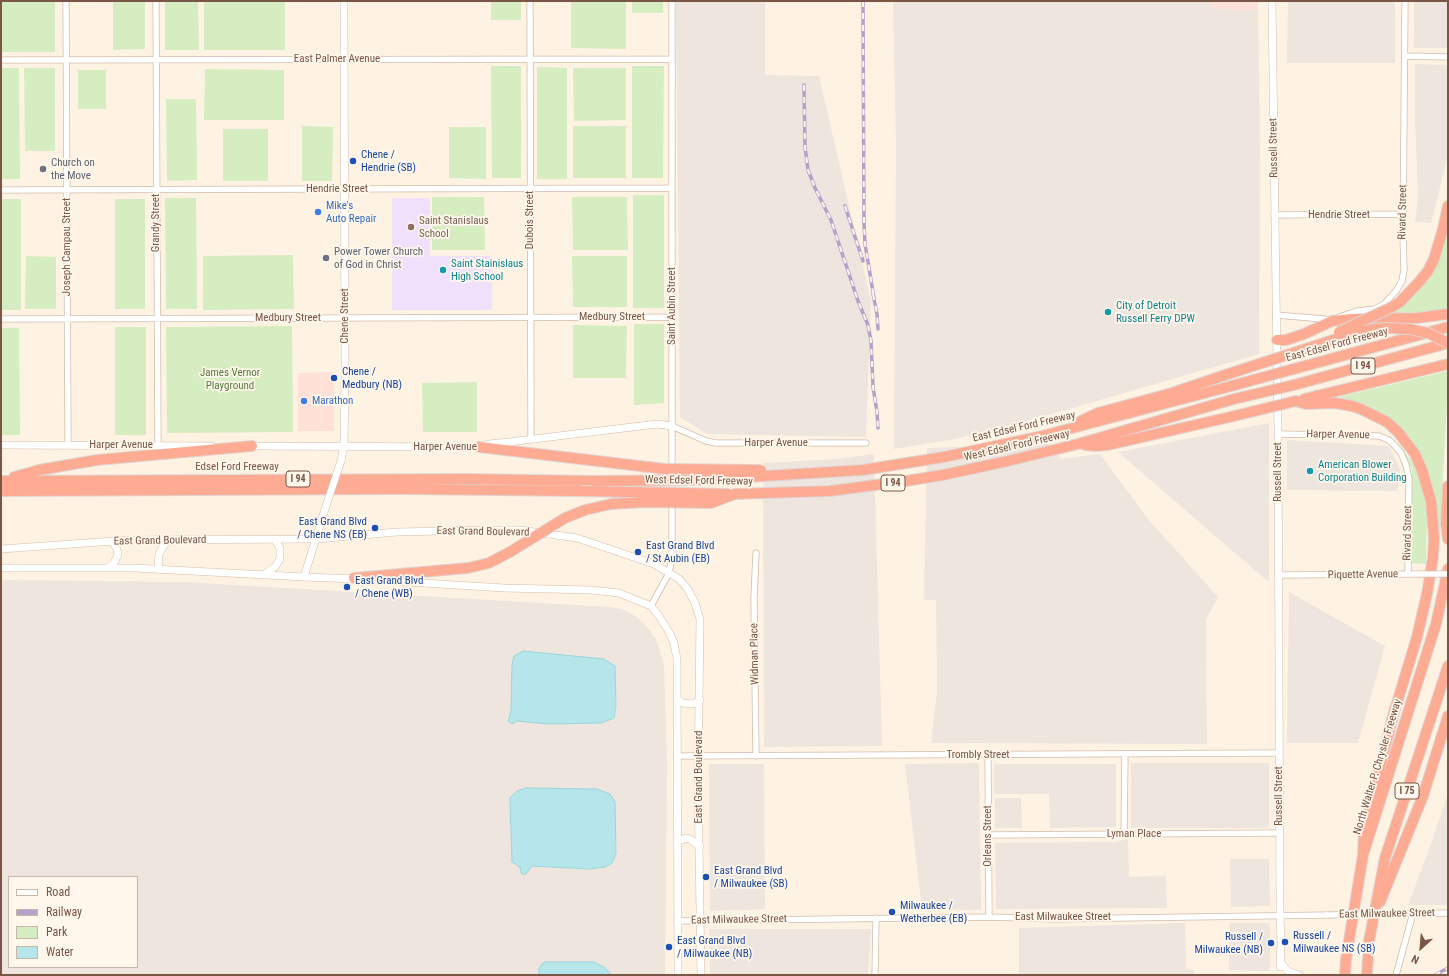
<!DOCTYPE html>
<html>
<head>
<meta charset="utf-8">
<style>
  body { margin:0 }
  #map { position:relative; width:1449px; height:976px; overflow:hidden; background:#fef3e3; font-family:"Roboto Condensed",sans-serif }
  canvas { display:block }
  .frame { position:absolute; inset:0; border:2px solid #795646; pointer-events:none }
  .legend { position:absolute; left:8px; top:876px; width:130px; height:92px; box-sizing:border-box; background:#fff7ec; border:1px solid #c9b7aa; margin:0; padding:5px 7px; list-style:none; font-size:12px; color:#795646 }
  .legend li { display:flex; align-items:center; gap:8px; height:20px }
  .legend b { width:20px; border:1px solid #c9b7aa }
  .north { position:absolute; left:1401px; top:928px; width:40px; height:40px; -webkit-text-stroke:3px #fff7ec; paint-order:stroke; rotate:206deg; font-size:11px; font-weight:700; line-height:16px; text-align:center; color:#795646 }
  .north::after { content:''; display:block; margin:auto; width:14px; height:18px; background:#795646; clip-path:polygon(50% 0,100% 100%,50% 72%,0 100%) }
</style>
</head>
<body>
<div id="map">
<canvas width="1449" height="976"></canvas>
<div class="frame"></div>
<ul class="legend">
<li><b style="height:5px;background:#fff"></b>Road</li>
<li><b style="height:5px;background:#b5a0c9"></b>Railway</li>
<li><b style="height:11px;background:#d5edc0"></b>Park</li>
<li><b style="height:11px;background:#b6e5ea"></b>Water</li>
</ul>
<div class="north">N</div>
</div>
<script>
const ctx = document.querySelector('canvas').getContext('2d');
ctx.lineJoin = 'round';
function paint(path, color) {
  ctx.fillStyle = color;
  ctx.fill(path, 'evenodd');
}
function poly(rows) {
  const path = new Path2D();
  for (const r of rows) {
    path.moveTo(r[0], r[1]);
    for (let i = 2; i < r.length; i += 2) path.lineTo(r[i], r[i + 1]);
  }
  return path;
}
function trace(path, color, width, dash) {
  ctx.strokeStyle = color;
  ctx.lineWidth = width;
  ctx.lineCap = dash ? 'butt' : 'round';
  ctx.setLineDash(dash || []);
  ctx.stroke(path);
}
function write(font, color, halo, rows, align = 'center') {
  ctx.font = font + ' "Roboto Condensed",sans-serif';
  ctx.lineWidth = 3.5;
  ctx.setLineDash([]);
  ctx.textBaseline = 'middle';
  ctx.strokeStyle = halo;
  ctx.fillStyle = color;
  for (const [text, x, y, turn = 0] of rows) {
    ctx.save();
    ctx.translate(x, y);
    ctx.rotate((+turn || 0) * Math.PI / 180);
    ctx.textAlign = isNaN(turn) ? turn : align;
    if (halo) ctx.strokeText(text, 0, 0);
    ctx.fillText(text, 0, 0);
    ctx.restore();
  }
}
const commercial = poly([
  [1212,1,1258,1,1258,10,1212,9],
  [334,372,334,431,298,431,298,373]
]);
const industrial = poly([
  [676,1,765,1,765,75,819,76,871,301,866,437,707,434,680,417],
  [893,1,1212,1,1212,9,1258,10,1260,149,1259,354,1017,424,955,439,894,449,896,143],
  [1288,1,1395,1,1395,63,1287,63],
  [1414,1,1448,1,1448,48,1414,48],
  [1415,64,1448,65,1448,156,1431,223,1415,222,1418,198,1415,119],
  [1269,423,1269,581,1265,579,1118,452],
  [1287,440,1389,446,1400,469,1398,491,1287,490],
  [1049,444,1061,459,1100,454,1148,519,1218,597,1206,620,1207,744,931,743,937,690,936,600,924,600,927,448],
  [874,454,882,746,764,747,763,463,838,459],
  [1,580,183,582,609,607,622,609,634,615,644,623,651,632,657,642,664,664,667,765,665,975,1,975],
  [9,877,137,877,137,967,9,967],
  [1289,592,1385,646,1358,743,1287,743],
  [979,763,981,910,922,909,905,764],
  [1131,763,1269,763,1269,828,1131,828],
  [709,764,764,764,765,909,710,911],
  [994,764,1116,764,1116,827,1050,828,1049,794,994,794],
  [1448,793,1448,905,1408,905,1429,850],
  [995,798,1021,798,1022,828,995,828],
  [1128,839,1129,877,1166,876,1167,908,996,909,995,843,1115,842],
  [1230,859,1269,859,1270,906,1231,907],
  [1185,923,1186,969,1194,970,1194,975,1019,975,1019,928],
  [1229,923,1270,923,1270,971,1229,970],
  [709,929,871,929,868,975,710,975]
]);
const education = poly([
  [392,198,430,198,430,256,492,256,492,310,392,310]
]);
const green = poly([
  [1,1,55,1,55,52,1,52],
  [113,1,145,1,145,49,113,50],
  [165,1,198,1,199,50,165,50],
  [204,1,285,1,285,50,204,50],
  [491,1,521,1,521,20,491,20],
  [571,1,626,1,626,49,571,48],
  [632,1,663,1,663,13,632,13],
  [491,66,521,66,521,178,492,178],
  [632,66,664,66,663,178,632,178],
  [537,67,567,68,567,179,537,179],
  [1,68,19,68,20,179,1,179],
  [24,68,55,68,55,151,25,151],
  [573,68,626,68,626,120,574,121],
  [205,69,284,70,284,120,204,120],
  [78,70,106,70,106,109,78,109],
  [166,99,196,99,197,180,167,181],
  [302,126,333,127,332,181,302,181],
  [573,126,626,126,626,178,573,178],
  [449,127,486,127,486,179,449,178],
  [223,129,268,129,268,181,223,181],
  [633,195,664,195,664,308,633,308],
  [432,197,484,197,485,250,432,250],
  [572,197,627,197,628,250,573,250],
  [165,198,196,198,197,309,166,309],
  [1,199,21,199,21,310,1,310],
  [115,199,145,199,145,309,115,309],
  [1448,224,1448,309,1424,313,1380,316,1409,298],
  [293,255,294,309,203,310,203,256],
  [26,256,56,257,56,309,25,309],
  [572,256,627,256,627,307,573,307],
  [634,324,664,324,664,403,634,405],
  [573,325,627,326,626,378,573,378],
  [292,326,293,432,167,433,166,327],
  [115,327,146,327,146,435,115,435],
  [1,328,19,328,20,435,1,435],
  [1448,371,1448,385,1440,529,1437,528,1436,507,1429,476,1420,452,1420,453,1359,404,1339,397],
  [477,382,477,432,423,432,422,383],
  [1400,445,1415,467,1420,479,1424,497,1427,513,1426,564,1411,563,1412,470]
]);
const water = poly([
  [523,651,604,659,615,666,616,706,614,718,601,723,548,724,517,721,512,724,508,721,511,712,512,665,514,656,523,651],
  [526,788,597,789,610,794,615,802,616,854,612,863,605,867,589,869,532,866,525,875,521,873,520,867,512,862,510,798,517,791,526,788],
  [545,962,594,962,604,967,609,972,611,975,539,975,539,969,541,965,545,962]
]);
const minor = poly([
  [66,1,68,445],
  [156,1,158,445],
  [530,1,531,439],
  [1406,56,1448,57],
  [1,60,672,59],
  [1,190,672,188],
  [1274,215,1403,214],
  [1276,315,1324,319,1332,321],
  [1339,317,1357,311,1375,309,1384,304,1396,291,1402,281,1404,270,1403,236,1405,1],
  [1,319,672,317],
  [672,426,706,441,716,443,866,443],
  [1278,434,1379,436,1389,440,1396,447,1401,453,1406,465,1409,480,1408,574],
  [756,553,754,598,756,756],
  [1279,575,1419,574],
  [651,606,669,573,672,557,672,1],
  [988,755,989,917],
  [677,756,1279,753],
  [1124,834,1125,754],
  [988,835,1280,833],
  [1391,914,1448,913],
  [677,921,989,917,1054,919,1328,915],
  [875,975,876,918],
  [1396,975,1413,913]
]);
const tertiary = poly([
  [1272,1,1278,434,1280,914,1281,943,1280,967],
  [1,445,211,446],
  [247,446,479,447,489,444,509,442,657,424,672,426],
  [341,461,344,446,345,378,344,1],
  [304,577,325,509]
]);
const secondary = poly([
  [1,549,129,540,316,539,397,532,483,530,520,530,577,538,654,564,679,579,687,588,695,603,700,619,698,783,701,975],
  [109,567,114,563,118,555,117,549,112,541],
  [1,568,135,568,304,577,358,579],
  [158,569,159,554,164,545,170,540],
  [263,575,275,567,280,559,280,548,275,540],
  [374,580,504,588,591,590,619,593,651,606,659,616,669,632,674,643,677,659,678,975],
  [677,699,683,703,690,704,695,703,700,700],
  [677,842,686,838,690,839,700,847],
  [1282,964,1288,971,1299,975]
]);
const motorway = poly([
  [1419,282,1428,271,1434,259,1443,229,1448,206],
  [1277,340,1286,340,1304,334,1332,321,1352,319,1417,318,1448,314],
  [1290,370,1448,327],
  [1294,385,1448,343],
  [1304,399,1448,364],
  [1296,401,1306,404,1335,403,1352,406,1361,409,1387,422,1398,432,1415,454,1422,470,1431,501,1434,538,1433,557,1427,594,1417,637,1393,716,1364,829,1363,855],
  [1081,421,1098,413,1172,393,1228,374],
  [1085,445,1097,446,1108,445,1230,417],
  [479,447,665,469],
  [863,470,944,457,1042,436,1235,385],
  [14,477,39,470,97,460,252,446],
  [1,481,466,479,594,481],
  [1448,486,1446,524,1448,539],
  [1,491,403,489,580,491],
  [735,494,830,491,906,481,943,475,1008,461,1078,444,1234,399],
  [354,578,468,568,489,563,510,552],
  [1380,902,1423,796,1448,716],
  [1345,975,1346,959,1363,855,1436,624,1448,569],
  [1367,975,1369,941,1385,858,1448,666]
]);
const rail = poly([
  [863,1,864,223,865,244,874,298],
  [804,85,805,147,808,170,815,188,831,220,858,301,868,325,871,341,873,387,877,412,878,428],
  [845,206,863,261],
  [873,294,877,314,878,329],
  [1435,975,1448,968]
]);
const minorBridge = poly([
  [1419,574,1448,574],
  [1328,915,1391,914]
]);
const tertiaryBridge = poly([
  [325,509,341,461]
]);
const motorwayBridge = poly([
  [1339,332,1392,307,1400,302,1419,282],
  [1228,374,1355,333,1373,329,1386,328,1409,329,1428,333,1448,343],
  [1235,385,1290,370],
  [1234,399,1294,385],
  [1230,417,1296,401],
  [665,469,761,470],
  [594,481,699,480,863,470],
  [580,491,729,494],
  [510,552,565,518,585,510,611,504,646,502,711,503,735,494]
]);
const markers = [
  [353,161,4,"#1a4fb4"],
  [43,169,4,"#6b7280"],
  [318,212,4,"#3f7fe0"],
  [411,227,4,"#8d6e63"],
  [326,258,4,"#6b7280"],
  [443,270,4,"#0f9aa8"],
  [1108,312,4,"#0f9aa8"],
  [334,378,4,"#1a4fb4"],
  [304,401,4,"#3f7fe0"],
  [1310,471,4,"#0f9aa8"],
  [375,528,4,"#1a4fb4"],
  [638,552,4,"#1a4fb4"],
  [347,587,4,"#1a4fb4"],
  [706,877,4,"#1a4fb4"],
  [892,912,4,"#1a4fb4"],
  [1285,942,4,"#1a4fb4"],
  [1271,943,4,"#1a4fb4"],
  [669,947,4,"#1a4fb4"]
];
const shields = [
  [1363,366,24],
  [298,479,24],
  [893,483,24],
  [1407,791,24]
];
const shieldNames = [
  ["I 94",1363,366],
  ["I 94",298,479],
  ["I 94",893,483],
  ["I 75",1407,791]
];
const streetNames = [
  ["East Palmer Avenue",337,59],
  ["Russell Street",1274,148,-91],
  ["Hendrie Street",337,189],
  ["Rivard Street",1403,212,-89],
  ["Hendrie Street",1339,215],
  ["Dubois Street",530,220,-90],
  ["Grandy Street",156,223,-90],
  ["Joseph Campau Street",67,247,-90],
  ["Saint Aubin Street",672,306,-90],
  ["Chene Street",345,316,-90],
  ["Medbury Street",612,317],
  ["Medbury Street",288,318],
  ["East Edsel Ford Freeway",1337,345,-15],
  ["East Edsel Ford Freeway",1024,427,-13],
  ["Harper Avenue",1338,435,1],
  ["Harper Avenue",776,443],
  ["Harper Avenue",121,445],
  ["West Edsel Ford Freeway",1017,446,-13],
  ["Harper Avenue",445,447],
  ["Edsel Ford Freeway",237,467],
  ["Russell Street",1278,472,-90],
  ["West Edsel Ford Freeway",699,481,1],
  ["East Grand Boulevard",483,532,1],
  ["Rivard Street",1408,533,-89],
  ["East Grand Boulevard",160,541,-1],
  ["Piquette Avenue",1363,575,-1],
  ["Widman Place",755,654,-91],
  ["Trombly Street",978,755],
  ["North Walter P. Chrysler Freeway",1378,767,-73],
  ["East Grand Boulevard",699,777,-90],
  ["Russell Street",1279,796,-90],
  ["Lyman Place",1134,834],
  ["Orleans Street",988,836,-90],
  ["East Milwaukee Street",1387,914,-1],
  ["East Milwaukee Street",1063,917],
  ["East Milwaukee Street",739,920,-1]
];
const transitNames = [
  ["Chene /",361,155],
  ["Hendrie (SB)",361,168],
  ["Chene /",342,372],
  ["Medbury (NB)",342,385],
  ["East Grand Blvd",367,522,"right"],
  ["/ Chene NS (EB)",367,535,"right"],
  ["East Grand Blvd",646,546],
  ["/ St Aubin (EB)",646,559],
  ["East Grand Blvd",355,581],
  ["/ Chene (WB)",355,594],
  ["East Grand Blvd",714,871],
  ["/ Milwaukee (SB)",714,884],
  ["Milwaukee /",900,906],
  ["Wetherbee (EB)",900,919],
  ["Russell /",1293,936],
  ["Milwaukee NS (SB)",1293,949],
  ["Russell /",1263,937,"right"],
  ["Milwaukee (NB)",1263,950,"right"],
  ["East Grand Blvd",677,941],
  ["/ Milwaukee (NB)",677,954]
];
const worshipNames = [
  ["Church on",51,163],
  ["the Move",51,176],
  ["Power Tower Church",334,252],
  ["of God in Christ",334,265]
];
const shopNames = [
  ["Mike's",326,206],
  ["Auto Repair",326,219],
  ["Marathon",312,401]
];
const educationNames = [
  ["Saint Stanislaus",419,221],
  ["School",419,234]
];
const cultureNames = [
  ["Saint Stainislaus",451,264],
  ["High School",451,277],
  ["City of Detroit",1116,306],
  ["Russell Ferry DPW",1116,319],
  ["American Blower",1318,465],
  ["Corporation Building",1318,478]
];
const parkNames = [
  ["James Vernor",230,373],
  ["Playground",230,386]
];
paint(commercial, '#ffe1d7');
paint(industrial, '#ede5de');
paint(education, '#f0e0fb');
paint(green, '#d5edc0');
paint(water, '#b6e5ea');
trace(water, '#9bd6dd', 1);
trace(minor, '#d3bbab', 7);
trace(tertiary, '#d3bbab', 8);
trace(secondary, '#d6bba8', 8);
trace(motorway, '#dfd6d3', 12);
trace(minor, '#fff', 5.5);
trace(tertiary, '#fff', 7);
trace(secondary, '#fff', 7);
trace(motorway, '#feab94', 10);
trace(rail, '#b5a0c9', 3.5);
trace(rail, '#fff7ec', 2, [6]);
trace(minorBridge, '#d3bbab', 7, []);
trace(tertiaryBridge, '#d3bbab', 8, []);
trace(motorwayBridge, '#dfd6d3', 12, []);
trace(minorBridge, '#fff', 5.5);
trace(tertiaryBridge, '#fff', 7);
trace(motorwayBridge, '#feab94', 10);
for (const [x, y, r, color] of markers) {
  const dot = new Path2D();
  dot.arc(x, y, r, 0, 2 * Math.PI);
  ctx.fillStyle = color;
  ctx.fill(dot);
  trace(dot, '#fff7ec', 1.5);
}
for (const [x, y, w] of shields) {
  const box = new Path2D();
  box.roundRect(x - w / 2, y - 8, w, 16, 3);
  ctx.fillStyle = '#fff7ec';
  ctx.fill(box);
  trace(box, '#795646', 1);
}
write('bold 10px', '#795646', null, shieldNames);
write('11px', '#795646', '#fff7ec', streetNames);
write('11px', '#164399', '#fff7ec', transitNames, 'left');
write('11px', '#5b616d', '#fff7ec', worshipNames, 'left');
write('11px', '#366cbe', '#fff7ec', shopNames, 'left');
write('11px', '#785e54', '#fff7ec', educationNames, 'left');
write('11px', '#0d838f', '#fff7ec', cultureNames, 'left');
write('11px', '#517a3b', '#fff7ec', parkNames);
</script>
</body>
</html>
